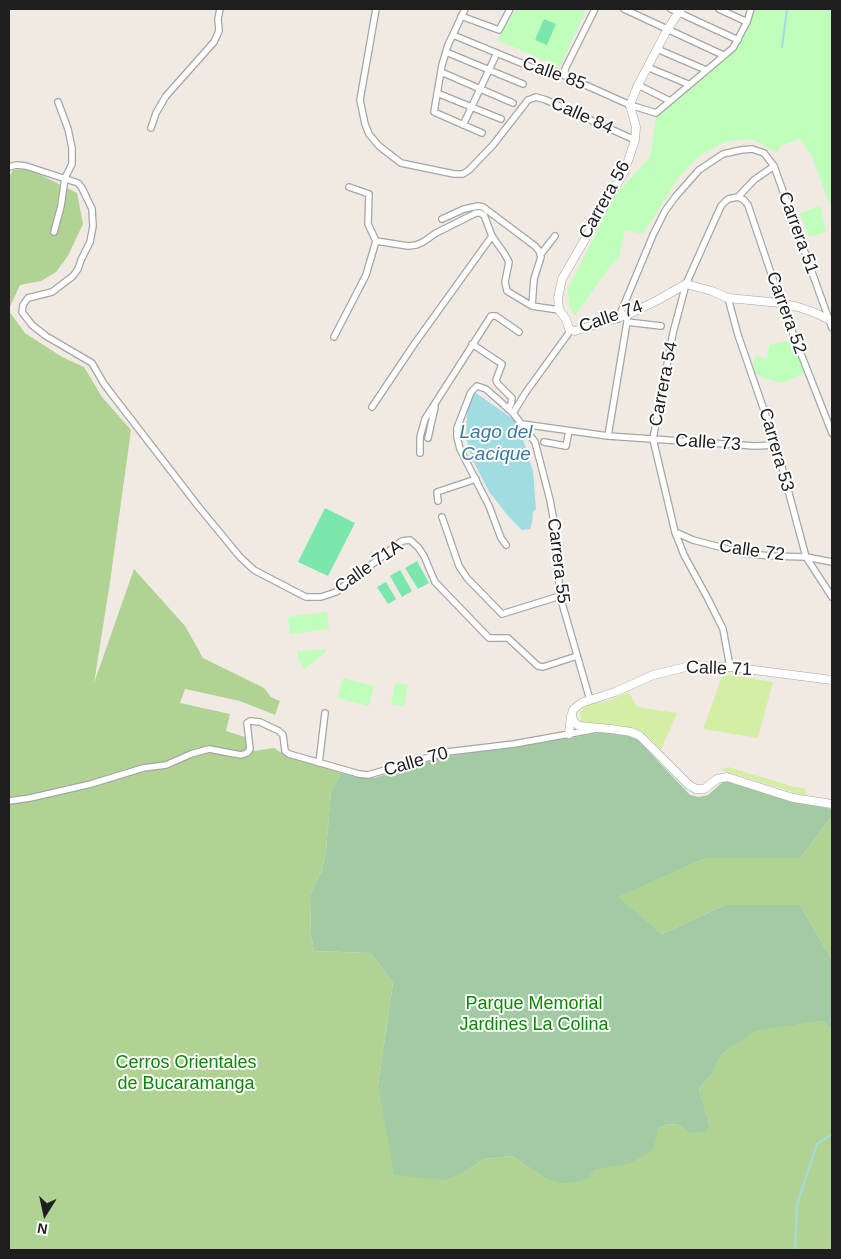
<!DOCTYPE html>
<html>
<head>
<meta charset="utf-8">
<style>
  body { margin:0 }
  #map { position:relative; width:841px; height:1259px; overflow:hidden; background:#f0eae3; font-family:Arial,sans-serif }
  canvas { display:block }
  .frame { position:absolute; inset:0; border:10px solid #1e1e1e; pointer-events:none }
  .north { position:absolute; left:20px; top:1189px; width:50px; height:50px; -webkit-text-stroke:4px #fff; paint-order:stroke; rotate:190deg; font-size:14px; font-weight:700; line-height:20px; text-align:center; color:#1e1e1e }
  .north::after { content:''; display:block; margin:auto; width:18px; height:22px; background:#1e1e1e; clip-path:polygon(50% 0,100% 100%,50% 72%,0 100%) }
</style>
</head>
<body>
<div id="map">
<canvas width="841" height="1259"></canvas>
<div class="frame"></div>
<div class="north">N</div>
</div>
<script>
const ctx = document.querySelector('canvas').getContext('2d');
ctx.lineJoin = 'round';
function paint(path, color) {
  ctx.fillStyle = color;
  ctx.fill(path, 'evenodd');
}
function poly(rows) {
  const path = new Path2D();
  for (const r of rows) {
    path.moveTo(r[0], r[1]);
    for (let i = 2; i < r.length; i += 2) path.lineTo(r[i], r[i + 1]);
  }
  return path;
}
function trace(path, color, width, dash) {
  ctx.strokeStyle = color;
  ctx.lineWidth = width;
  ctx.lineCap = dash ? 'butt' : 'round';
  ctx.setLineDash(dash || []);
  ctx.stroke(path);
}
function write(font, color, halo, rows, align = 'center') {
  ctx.font = font + ' Arial,sans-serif';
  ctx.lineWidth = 4;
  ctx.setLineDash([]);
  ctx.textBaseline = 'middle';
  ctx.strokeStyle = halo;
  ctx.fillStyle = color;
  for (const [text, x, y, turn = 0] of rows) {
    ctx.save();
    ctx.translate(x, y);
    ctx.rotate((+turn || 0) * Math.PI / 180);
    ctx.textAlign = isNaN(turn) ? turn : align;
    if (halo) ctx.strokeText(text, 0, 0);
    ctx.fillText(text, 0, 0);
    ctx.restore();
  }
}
const grass = poly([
  [723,674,773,682,758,738,703,729],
  [629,692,637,707,677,713,661,750,646,735,636,730,608,724,584,724,581,720,580,712,586,705,610,700],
  [728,767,795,787,805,788,806,796,721,770]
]);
const forest = poly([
  [29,169,77,193,83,224,68,256,56,272,41,281,20,285,9,309,9,177,13,170],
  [9,311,25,333,62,357,84,367,102,397,131,430,110,582,94,683,134,569,185,626,203,658,264,688,271,697,280,701,275,715,240,701,185,689,180,703,230,714,226,731,251,739,254,751,274,748,283,754,296,759,341,773,331,792,326,851,322,870,310,895,311,935,314,951,371,953,393,983,378,1085,463,1173,484,1159,512,1156,541,1176,594,1170,605,1167,659,1128,668,1124,680,1125,690,1132,710,1126,699,1089,712,1074,722,1054,755,1030,822,1021,832,1029,832,1250,9,1250],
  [832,815,832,960,800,905,725,905,662,934,617,897,706,858,801,858]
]);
const cemetery = poly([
  [605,732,626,735,637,739,690,795,699,797,708,795,723,782,728,781,787,800,832,809,832,815,801,858,706,858,618,897,662,934,725,905,800,905,832,960,832,1029,822,1021,755,1031,722,1054,712,1074,699,1089,710,1126,704,1132,690,1133,680,1125,668,1124,659,1128,653,1150,631,1163,594,1170,587,1179,572,1183,558,1183,541,1176,512,1156,484,1159,463,1173,444,1180,394,1175,378,1085,393,983,371,953,314,951,311,935,310,895,322,870,326,851,331,792,341,773,362,778,374,778,441,757,522,746]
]);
const park = poly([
  [516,9,586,9,560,67,497,40],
  [751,9,832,9,832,210,811,155,800,139,780,146,777,153,752,139,727,141,700,155,679,177,643,234,625,230,619,258,611,265,575,316,569,306,568,289,615,195,650,157,656,118,723,55,743,33],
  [820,206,826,232,809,237,800,213],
  [790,340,806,372,783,383,766,379,755,373,753,363,756,355,767,360,769,345],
  [327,612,329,629,290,634,288,617],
  [326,649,326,652,304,669,298,659,297,651],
  [343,678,374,686,369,706,337,698],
  [395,683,408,685,404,706,391,704]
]);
const pitch = poly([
  [544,19,556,24,547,45,535,40],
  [325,508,355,523,328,576,298,562],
  [417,561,429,583,418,589,405,568],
  [400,570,412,591,402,597,390,576],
  [386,582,396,599,388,604,377,587]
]);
const water = poly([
  [476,393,513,419,519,427,533,471,536,509,533,512,532,523,530,529,522,530,509,517,490,493,471,457,466,437,467,413,473,394]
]);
const stream = poly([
  [782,47,787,9],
  [795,1250,797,1204,817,1144,832,1134]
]);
const minor = poly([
  [376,9,360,100,365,124,369,134,379,146,401,163,454,174,463,174,469,170,493,145,528,100,536,97,546,100,635,140],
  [465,9,448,45,442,65,434,112,482,133],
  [624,9,723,55],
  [671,9,738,40],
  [719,9,747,22],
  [461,16,499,30,510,9],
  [453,35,533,68,552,70,630,105,656,113,733,48,747,22,751,9],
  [657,49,706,70],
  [446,52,523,84],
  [647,67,688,84],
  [441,72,513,103],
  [565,76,565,69,595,9],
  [638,85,670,101],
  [437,93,501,119],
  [463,125,497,53],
  [151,128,156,113,166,96,214,42,219,31,218,19,220,9],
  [9,167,16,165,26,166,78,183,82,188,92,209,93,226,90,242,81,260,78,269,73,276,52,292,28,298,23,305,22,312,32,325,46,336,92,363,104,384,198,506,240,557,254,570,300,594,306,597,321,597,336,592,402,541,410,540,418,547,424,556,435,582,489,638,508,638,538,666,543,667,577,656],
  [738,197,744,200,748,205,781,303,832,433],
  [738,197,754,180,774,166],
  [442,219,464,209,478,206,483,207,535,246,539,251,541,257,534,279,532,306],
  [54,232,61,206,65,178,72,164,72,148,68,129,58,102],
  [376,241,408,246,416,245,423,242,436,233,476,213,480,213,484,215,492,236,504,253,509,262,505,282,507,291,532,306,559,310],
  [541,254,555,236],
  [728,298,738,335,776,445,806,557,832,597],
  [618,319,653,235,665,211,676,196,699,170,723,154,741,150,752,149,764,153,774,166,832,328],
  [627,322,661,326],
  [334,337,366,275,376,241,368,224,369,194,349,187],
  [472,344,502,364,496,380,498,384,512,398,511,404,508,409],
  [372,407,415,343,492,236],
  [513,413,526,392,571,330],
  [522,424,608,436,755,446,776,445],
  [608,436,627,322,627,315],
  [428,438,435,407],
  [544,442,566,446,569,431],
  [420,453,420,437,425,419,491,316,496,316,519,332],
  [438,501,437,492,476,479],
  [442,517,459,566,467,578,502,614,560,596],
  [675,532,693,540,743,553,770,556,806,557,832,562],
  [506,545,501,538,489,506,460,449,457,437,457,428,471,392,477,386,486,389,513,413,535,442,550,500,554,522,560,596,590,700],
  [730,667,723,629,707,597,684,555,675,532,653,439,673,333,686,284,721,206,728,199,738,197],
  [319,763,325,713],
  [9,801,30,798,91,784,143,768,166,765,191,754,209,749,241,755,247,753,250,749,247,723,250,721,260,722,279,731,283,735,285,751,289,754,359,774,368,775,447,752,514,744,597,729]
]);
const tertiary = poly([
  [681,9,667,30,638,85,630,105,636,127,635,140,629,158,624,172,562,279,558,298,559,310,566,319,569,329,575,331,627,315,658,300,686,284,712,291,728,298,781,303,798,307,813,312,832,321],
  [832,680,730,667,690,666,653,675,615,692,581,703,573,710,572,714,573,721,579,726,611,729,631,732,640,736,689,785,696,789,704,789,717,779,727,777,793,798,832,804],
  [569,734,571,716]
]);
const streetNames = [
  ["Calle 85",554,74,20],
  ["Calle 84",582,116,24],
  ["Carrera 56",605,200,-61],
  ["Carrera 51",798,233,70],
  ["Carrera 52",786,313,70],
  ["Calle 74",611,317,-19],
  ["Carrera 54",664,384,-79],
  ["Calle 73",708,443,4],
  ["Carrera 53",776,450,74],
  ["Calle 72",752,551,8],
  ["Carrera 55",558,561,83],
  ["Calle 71A",369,567,-35],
  ["Calle 71",719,669,2],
  ["Calle 70",416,762,-16]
];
const parkNames = [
  ["Parque Memorial",534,1004],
  ["Jardines La Colina",534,1025],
  ["Cerros Orientales",186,1063],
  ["de Bucaramanga",186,1084]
];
const waterNames = [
  ["Lago del",496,433],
  ["Cacique",496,455]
];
paint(grass, '#d4efa5');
paint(forest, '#b0d394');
paint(cemetery, '#a2cba3');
paint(park, '#c0febc');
paint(pitch, '#7ae7ad');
paint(water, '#a0dce2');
trace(stream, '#a0dce2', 2);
trace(minor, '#a5a5a5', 8);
trace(tertiary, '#a5a5a5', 9);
trace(minor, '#fff', 5.5);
trace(tertiary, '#fff', 8);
write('18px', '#1e1e1e', '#fff', streetNames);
write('18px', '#098801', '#fff', parkNames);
write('italic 19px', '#3b7a9e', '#fff', waterNames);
</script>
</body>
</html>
